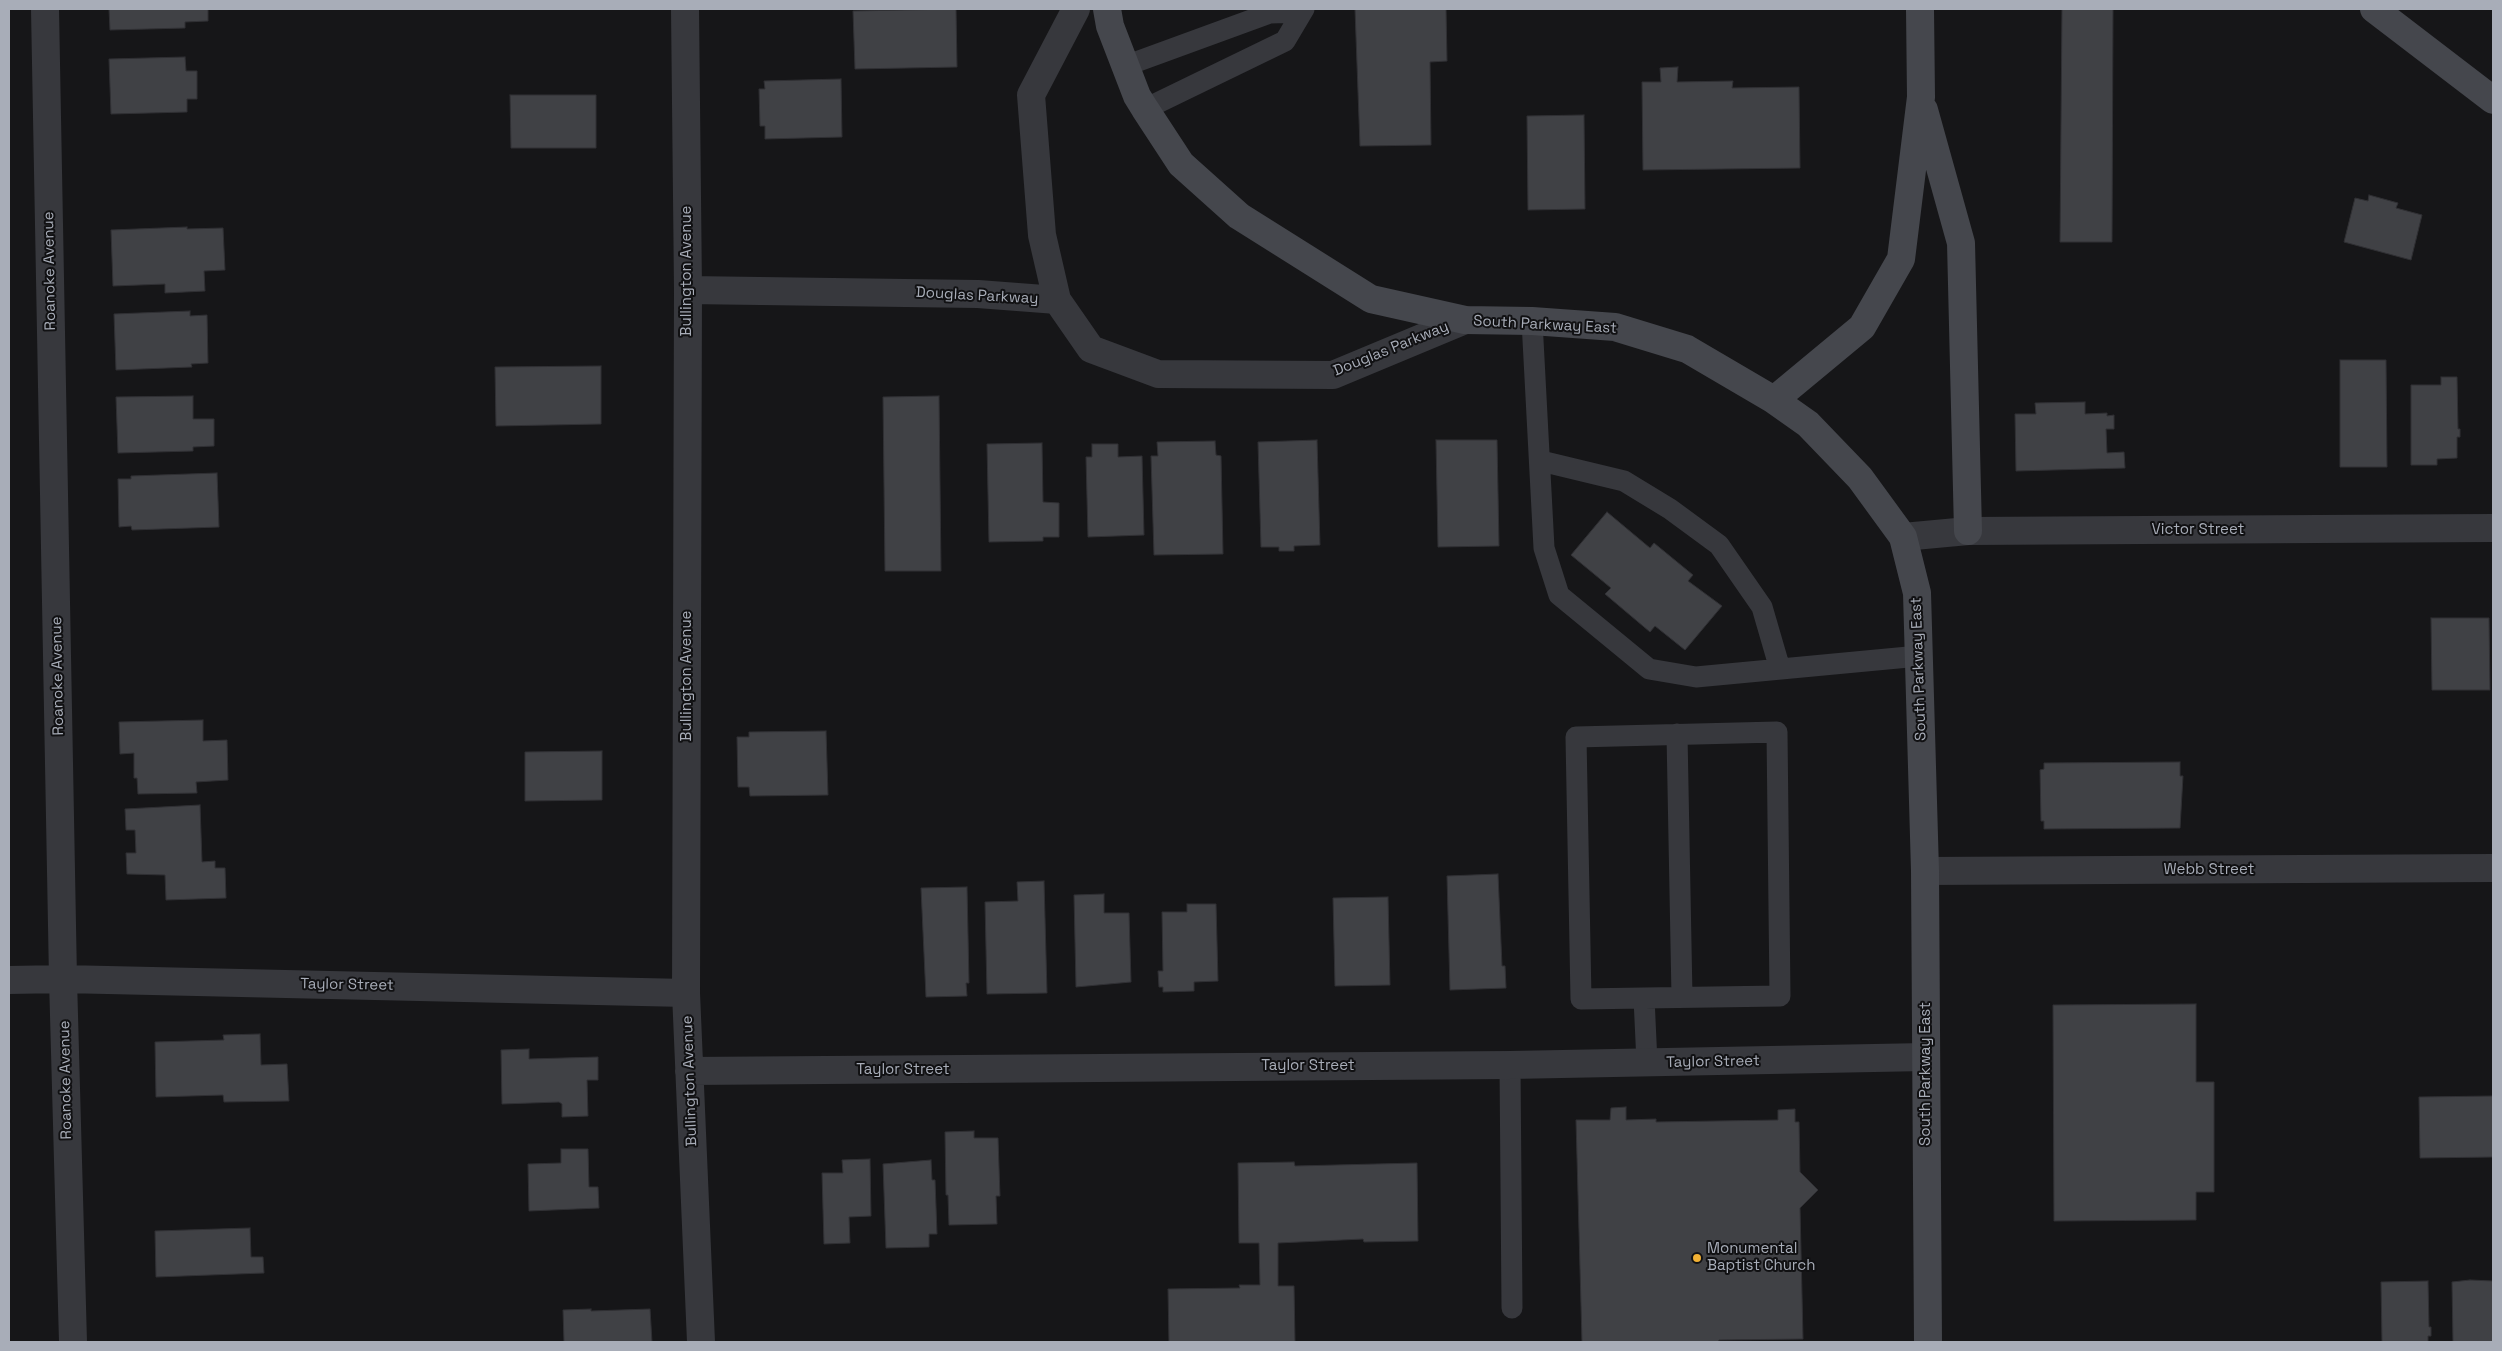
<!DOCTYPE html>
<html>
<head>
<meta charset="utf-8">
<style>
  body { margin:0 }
  #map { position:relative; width:2502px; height:1351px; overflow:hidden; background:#161618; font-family:"Space Grotesk",sans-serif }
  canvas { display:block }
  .frame { position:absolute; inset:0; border:10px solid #a8adb8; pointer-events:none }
</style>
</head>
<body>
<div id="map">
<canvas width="2502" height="1351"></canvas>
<div class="frame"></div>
</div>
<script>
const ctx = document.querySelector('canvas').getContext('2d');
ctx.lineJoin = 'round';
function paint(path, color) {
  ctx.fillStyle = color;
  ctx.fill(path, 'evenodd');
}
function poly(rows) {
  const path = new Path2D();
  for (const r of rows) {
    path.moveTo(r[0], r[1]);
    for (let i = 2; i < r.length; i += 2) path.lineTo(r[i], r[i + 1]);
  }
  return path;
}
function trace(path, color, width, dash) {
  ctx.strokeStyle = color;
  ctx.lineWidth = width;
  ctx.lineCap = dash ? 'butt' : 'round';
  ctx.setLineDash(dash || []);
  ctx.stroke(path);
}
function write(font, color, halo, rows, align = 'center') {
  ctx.font = font + ' "Space Grotesk",sans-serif';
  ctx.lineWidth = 4;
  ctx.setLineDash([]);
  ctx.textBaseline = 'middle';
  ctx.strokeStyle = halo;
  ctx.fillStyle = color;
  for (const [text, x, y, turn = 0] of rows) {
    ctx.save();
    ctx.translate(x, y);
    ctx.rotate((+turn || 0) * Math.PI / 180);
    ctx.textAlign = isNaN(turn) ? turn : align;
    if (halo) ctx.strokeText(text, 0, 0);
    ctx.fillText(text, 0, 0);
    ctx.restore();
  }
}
const building = poly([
  [109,9,208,9,208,21,185,22,185,28,110,30,109,9],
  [956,9,957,67,855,69,853,11,956,9],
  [1355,9,1446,9,1447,61,1430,62,1431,145,1360,146,1355,9],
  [2062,9,2113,9,2112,242,2060,242,2062,9],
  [185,57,186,71,197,71,197,99,187,99,187,112,111,114,109,59,185,57],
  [1678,67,1677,82,1733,81,1732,88,1799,87,1800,168,1643,170,1642,82,1661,82,1660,68,1678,67],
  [841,79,842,137,765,139,765,126,760,126,759,89,765,89,764,81,841,79],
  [510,95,596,95,596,148,511,148,510,95],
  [1584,115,1585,209,1528,210,1527,116,1584,115],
  [2369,195,2398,203,2396,208,2422,215,2411,260,2344,242,2355,198,2368,201,2369,195],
  [187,227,187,229,223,228,225,270,204,271,205,291,165,293,165,284,113,286,111,230,187,227],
  [190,311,190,316,207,315,208,363,191,364,192,367,116,370,114,314,190,311],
  [2340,360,2386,360,2387,467,2340,467,2340,360],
  [601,366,601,424,496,426,495,367,601,366],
  [2441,377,2457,377,2458,429,2460,429,2460,437,2457,437,2457,458,2437,459,2437,465,2411,465,2411,385,2441,385,2441,377],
  [193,396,193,419,214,419,214,446,193,447,193,451,118,453,116,397,193,396],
  [939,396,941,571,885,571,883,397,939,396],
  [2085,402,2085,414,2107,413,2107,416,2114,415,2114,429,2106,429,2107,453,2124,452,2125,468,2016,471,2015,414,2036,414,2035,403,2085,402],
  [1317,440,1320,545,1294,546,1294,551,1279,551,1279,547,1261,547,1258,442,1317,440],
  [1436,440,1497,440,1499,546,1438,547,1436,440],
  [1215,441,1216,455,1221,456,1223,554,1154,555,1151,456,1158,456,1157,442,1215,441],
  [1042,443,1043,502,1059,503,1059,537,1043,537,1043,541,989,542,987,444,1042,443],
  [1092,444,1118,444,1118,457,1142,456,1144,535,1088,537,1086,457,1092,457,1092,444],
  [217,473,219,527,132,530,131,526,119,527,118,479,131,479,131,476,217,473],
  [1607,512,1650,548,1654,543,1693,575,1688,581,1722,606,1685,650,1655,626,1650,632,1605,594,1611,588,1571,555,1607,512],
  [2431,618,2489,618,2490,690,2432,690,2431,618],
  [203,720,203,741,227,740,228,780,196,782,197,793,138,794,137,778,134,778,134,753,120,754,119,722,203,720],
  [826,731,828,795,750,796,749,787,738,787,737,737,749,737,749,732,826,731],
  [602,751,602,800,525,801,525,752,602,751],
  [2180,762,2180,776,2183,776,2180,828,2044,829,2044,821,2041,821,2040,770,2044,769,2044,763,2180,762],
  [200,805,202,862,215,861,215,868,225,868,226,898,166,900,165,875,127,874,126,853,136,853,135,830,126,830,125,809,200,805],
  [1498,874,1502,966,1505,966,1506,988,1450,990,1447,876,1498,874],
  [1044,881,1047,993,987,994,985,902,1018,901,1017,882,1044,881],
  [967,887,969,983,966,983,967,996,926,997,921,888,967,887],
  [1104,894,1104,913,1129,913,1131,982,1076,987,1074,895,1104,894],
  [1388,897,1390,985,1335,986,1333,898,1388,897],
  [1187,904,1216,904,1218,981,1194,982,1194,991,1163,992,1163,987,1159,987,1158,971,1163,971,1162,912,1187,912,1187,904],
  [2196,1004,2196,1082,2214,1082,2214,1192,2196,1192,2196,1220,2054,1221,2053,1005,2196,1004],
  [260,1034,261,1065,287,1064,289,1101,224,1102,223,1095,156,1097,155,1042,224,1040,223,1035,260,1034],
  [529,1049,529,1059,598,1057,598,1080,587,1080,588,1116,562,1117,562,1104,559,1102,502,1104,501,1050,529,1049],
  [2493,1096,2493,1157,2420,1158,2419,1097,2493,1096],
  [1626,1107,1626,1120,1656,1119,1656,1122,1778,1120,1778,1110,1795,1109,1795,1122,1799,1122,1800,1172,1818,1190,1800,1208,1803,1339,1719,1340,1718,1342,1582,1342,1576,1120,1610,1120,1611,1108,1626,1107],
  [974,1131,974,1138,998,1138,1000,1196,996,1196,997,1224,949,1225,948,1195,946,1195,945,1132,974,1131],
  [561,1149,588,1149,589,1187,598,1187,599,1208,529,1211,528,1164,561,1163,561,1149],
  [870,1159,871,1216,849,1217,850,1243,824,1244,822,1173,843,1173,842,1160,870,1159],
  [931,1160,932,1180,935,1180,937,1234,929,1234,929,1247,886,1248,883,1164,931,1160],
  [1294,1162,1295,1166,1417,1163,1418,1241,1364,1242,1363,1239,1278,1243,1278,1286,1294,1286,1295,1342,1169,1342,1168,1289,1240,1288,1239,1285,1260,1285,1259,1243,1239,1243,1238,1163,1294,1162],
  [250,1228,251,1257,263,1257,264,1273,156,1277,155,1231,250,1228],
  [2470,1280,2493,1281,2493,1342,2453,1342,2452,1282,2470,1280],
  [2428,1281,2429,1327,2431,1327,2431,1336,2428,1336,2428,1342,2382,1342,2381,1282,2428,1281],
  [591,1309,591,1311,650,1309,652,1342,564,1342,563,1310,591,1309]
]);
const lane = poly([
  [1125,66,1270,13,1302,12],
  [1145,109,1285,41,1304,9],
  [1532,321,1544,548,1559,595,1649,669,1696,677,1919,656],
  [1541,461,1624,481,1670,509,1719,545,1762,607,1780,669],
  [1677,734,1682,997],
  [1644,998,1581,999,1576,737,1777,732,1780,996,1644,998,1647,1063],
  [1510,1065,1512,1308]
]);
const street = poly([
  [45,9,63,979,73,1342],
  [685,9,688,290,686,993,701,1342],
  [1076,9,1031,95,1042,235,1057,300,1091,349,1158,374,1333,375,1465,320],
  [688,290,978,294,1057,300],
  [1903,537,1968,531,2493,528],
  [1925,871,2493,868],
  [9,980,63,979,686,993],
  [689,1071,1510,1065,1926,1057]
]);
const secondary = poly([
  [1107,9,1110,26,1137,96,1145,109,1181,164,1239,216,1371,299,1465,320,1532,321,1615,327,1687,349,1774,400,1808,424,1860,478,1903,537,1917,593,1925,871,1928,1342],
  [2374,9,2493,100],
  [1924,110,1961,243,1968,531],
  [1774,400,1862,327,1901,259,1921,97,1920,9]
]);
const markers = [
  [1697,1258,5,"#f2b134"]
];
const streetNames = [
  ["Roanoke Avenue",50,271,-91],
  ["Bullington Avenue",687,271,-90],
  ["Douglas Parkway",977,296,3],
  ["South Parkway East",1545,325,3],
  ["Douglas Parkway",1391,349,-22],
  ["Victor Street",2198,530],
  ["South Parkway East",1919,669,-92],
  ["Roanoke Avenue",58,676,-91],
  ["Bullington Avenue",687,676,-90],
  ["Webb Street",2209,870],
  ["Taylor Street",347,985,1],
  ["Taylor Street",1713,1062,-1],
  ["Taylor Street",1308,1066],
  ["Taylor Street",903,1070],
  ["South Parkway East",1926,1074,-90],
  ["Roanoke Avenue",66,1080,-91],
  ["Bullington Avenue",690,1081,-92]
];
const poiNames = [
  ["Monumental",1707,1249],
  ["Baptist Church",1707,1266]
];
paint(building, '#404145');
trace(building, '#303034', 1);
trace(lane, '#37383d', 21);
trace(street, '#37383d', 28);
trace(secondary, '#45474d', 28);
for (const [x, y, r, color] of markers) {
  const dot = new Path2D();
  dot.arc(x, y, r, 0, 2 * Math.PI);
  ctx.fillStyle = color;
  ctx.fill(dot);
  trace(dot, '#111113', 2);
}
write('15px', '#a8adb8', '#111113', streetNames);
write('15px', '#a8adb8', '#111113', poiNames, 'left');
</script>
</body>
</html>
